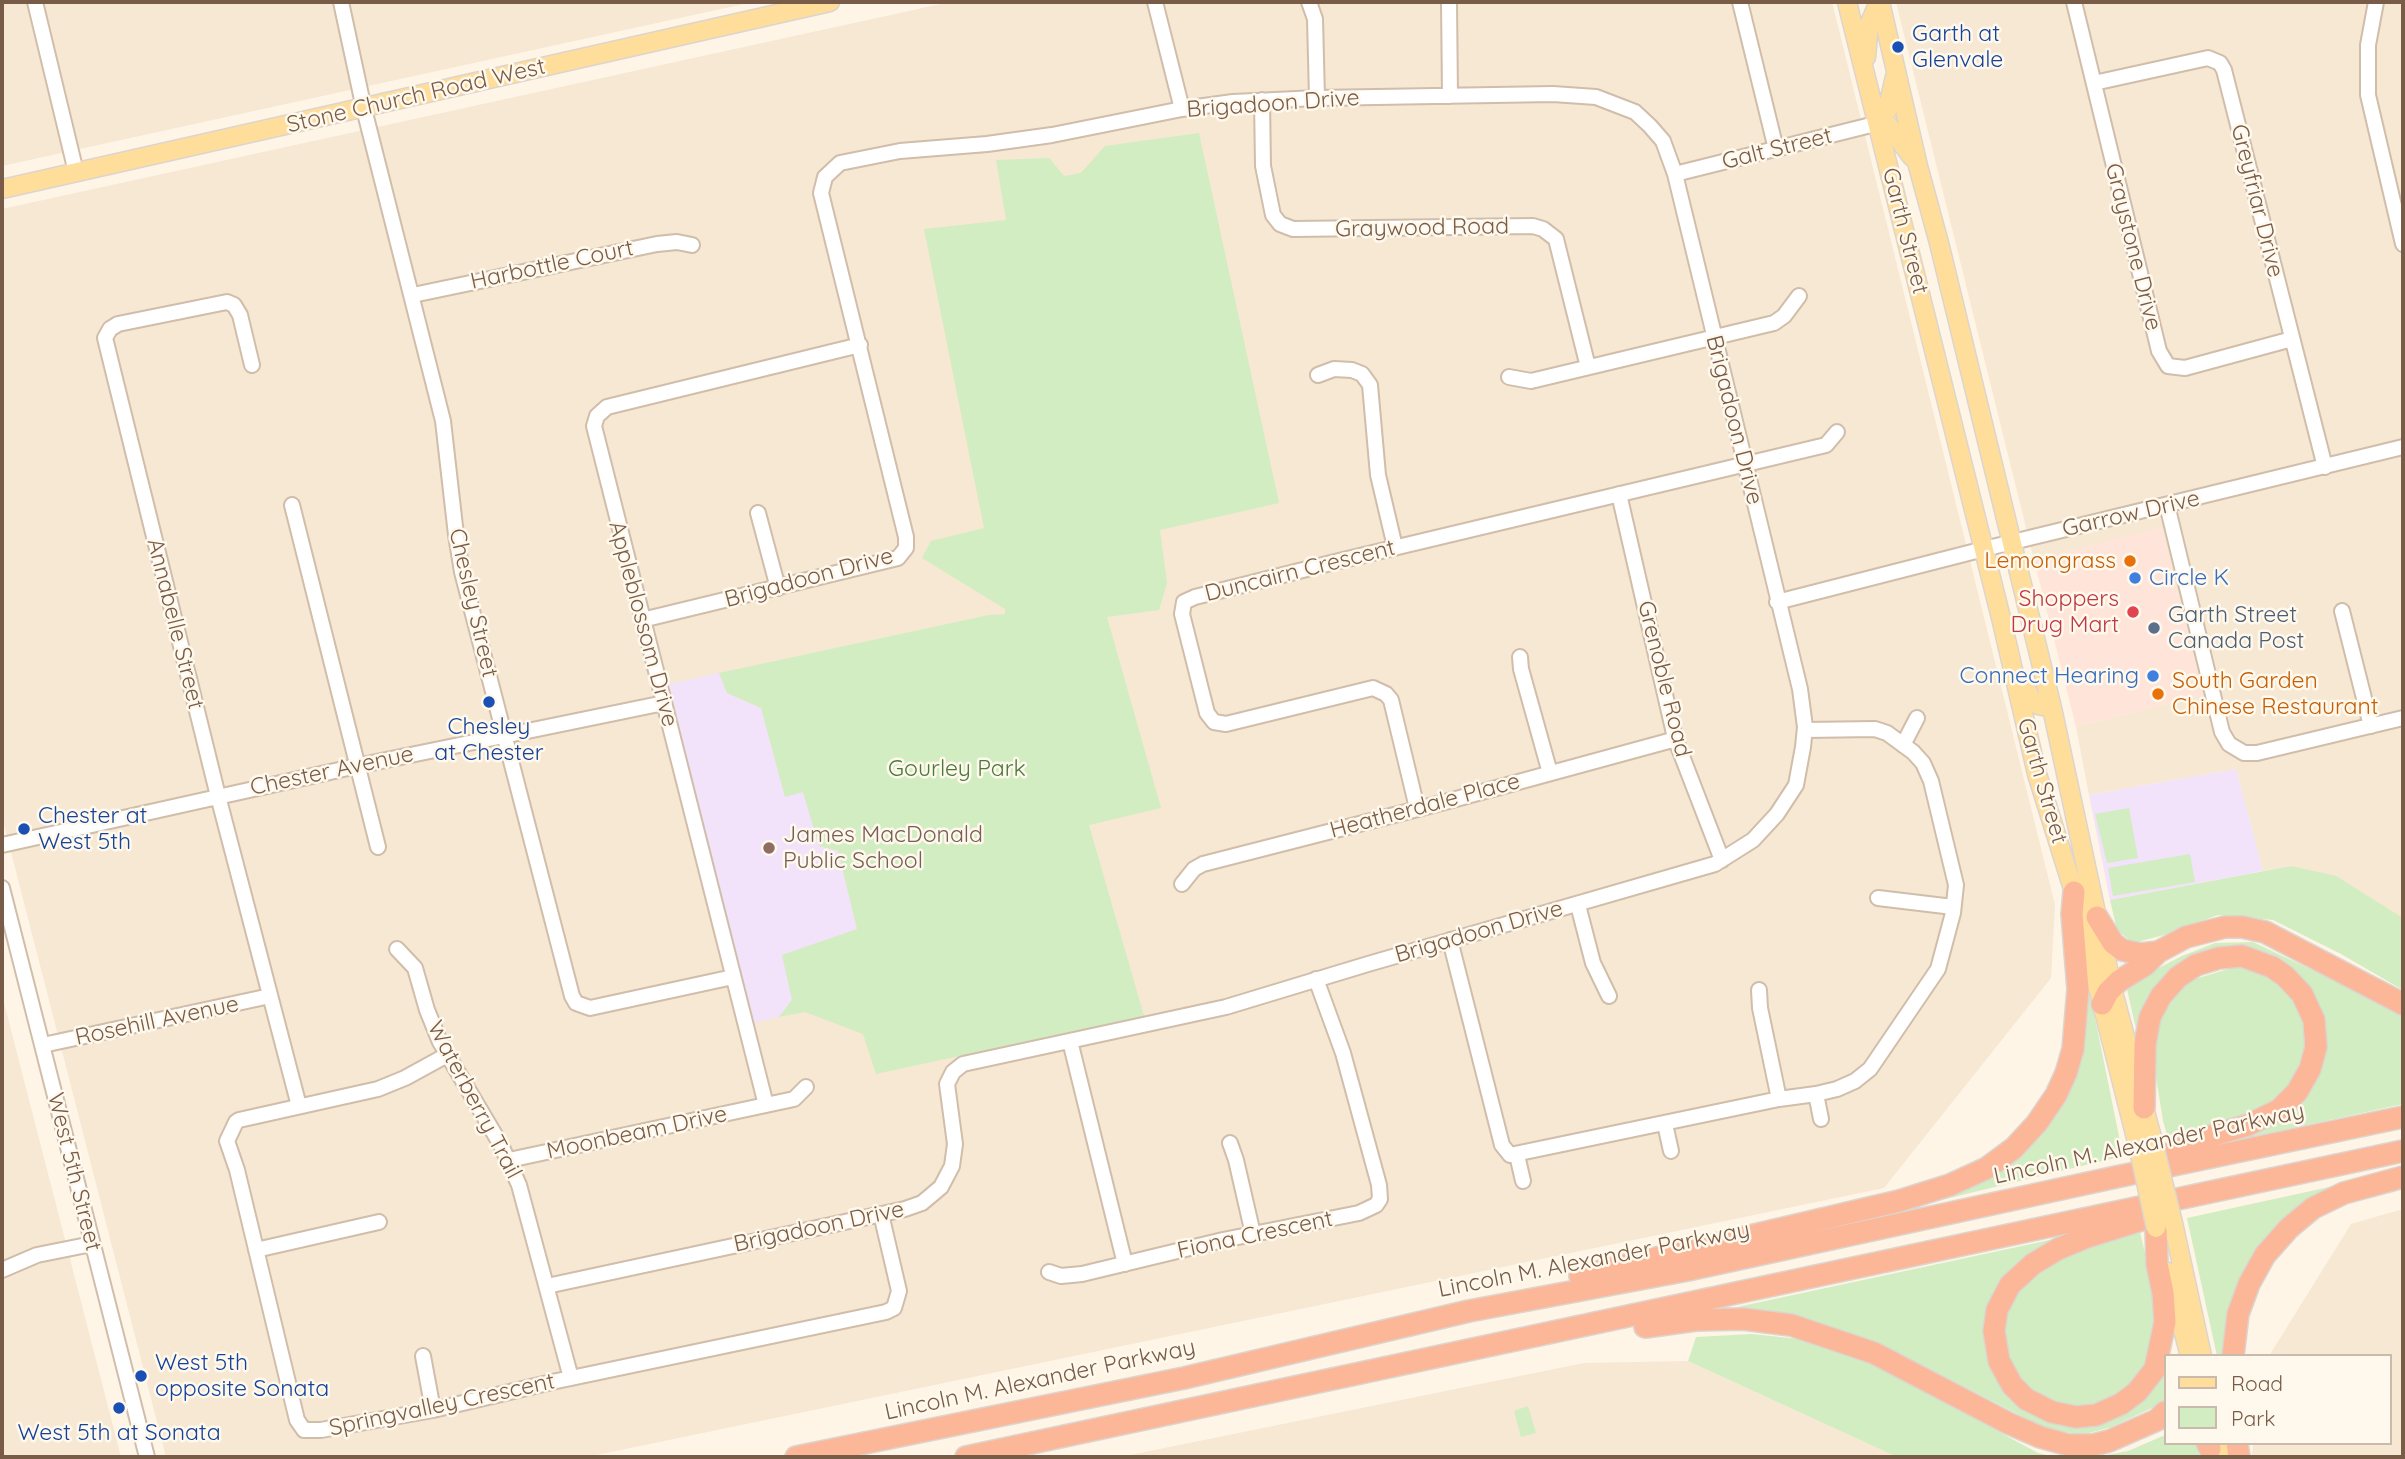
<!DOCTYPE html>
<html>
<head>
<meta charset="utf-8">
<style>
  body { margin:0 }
  #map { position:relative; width:2405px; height:1459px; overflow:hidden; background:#fef5e6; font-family:Quicksand,sans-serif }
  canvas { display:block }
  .frame { position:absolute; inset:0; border:4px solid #795c48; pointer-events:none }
  .legend { position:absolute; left:2164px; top:1354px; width:228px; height:91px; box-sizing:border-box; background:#fff9ed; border:2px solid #c9baab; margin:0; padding:9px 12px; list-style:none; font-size:21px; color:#795c48 }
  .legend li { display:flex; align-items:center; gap:14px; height:35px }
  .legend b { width:35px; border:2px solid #c9baab }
</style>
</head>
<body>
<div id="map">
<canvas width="2405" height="1459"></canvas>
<div class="frame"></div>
<ul class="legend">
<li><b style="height:9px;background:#ffde9b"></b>Road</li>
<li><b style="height:19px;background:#d2edc2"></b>Park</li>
</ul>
</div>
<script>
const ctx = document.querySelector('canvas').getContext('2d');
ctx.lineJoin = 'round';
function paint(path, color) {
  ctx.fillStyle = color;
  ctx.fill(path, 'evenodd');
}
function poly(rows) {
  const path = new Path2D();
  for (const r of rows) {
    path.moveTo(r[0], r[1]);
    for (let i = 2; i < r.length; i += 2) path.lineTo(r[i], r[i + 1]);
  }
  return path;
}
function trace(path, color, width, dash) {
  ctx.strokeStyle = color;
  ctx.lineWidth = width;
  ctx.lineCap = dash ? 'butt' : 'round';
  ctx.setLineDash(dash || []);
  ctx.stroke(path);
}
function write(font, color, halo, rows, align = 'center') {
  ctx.font = font + ' Quicksand,sans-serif';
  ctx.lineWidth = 5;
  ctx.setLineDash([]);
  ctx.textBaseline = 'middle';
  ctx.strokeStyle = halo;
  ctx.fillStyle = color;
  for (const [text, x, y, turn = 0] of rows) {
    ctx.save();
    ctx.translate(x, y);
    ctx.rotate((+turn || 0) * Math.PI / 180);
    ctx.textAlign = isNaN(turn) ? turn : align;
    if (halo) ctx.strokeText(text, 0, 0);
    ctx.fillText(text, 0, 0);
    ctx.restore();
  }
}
const residential = poly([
  [2,2,753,2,2,166],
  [950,2,1832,2,2055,905,2051,978,1884,1188,587,1457,166,1457,2,817,2,209],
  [1896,2,2403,2,2403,918,2291,866,2263,871,2236,769,2089,795,2076,727,2203,695,2161,528,2034,560],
  [2,995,121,1457,2,1457],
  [2403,1209,2403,1457,2252,1457,2253,1443,2389,1443,2389,1356,2269,1356,2351,1224],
  [1688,1361,1897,1457,1120,1457,1584,1363]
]);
const commercial = poly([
  [2161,527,2204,695,2076,727,2034,560]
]);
const education = poly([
  [719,673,727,693,761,708,785,796,803,792,819,846,838,850,857,930,782,955,792,1000,779,1017,753,1023,669,684],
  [2236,769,2263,871,2110,900,2089,795]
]);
const green = poly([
  [1199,133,1279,503,1160,530,1167,583,1159,610,1107,617,1161,808,1089,825,1144,1016,876,1074,863,1034,805,1012,779,1017,792,1000,782,955,857,929,838,851,819,846,803,792,785,797,761,708,727,693,719,673,989,615,1005,614,1005,609,922,558,931,541,984,528,924,229,1006,220,996,160,1049,158,1064,176,1081,173,1105,146],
  [2129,808,2138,858,2107,863,2095,814],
  [2190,854,2195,882,2113,896,2108,868],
  [2291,866,2336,876,2403,918,2403,990,2341,954,2273,920,2218,915,2164,935,2133,943,2117,930,2110,900],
  [2253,942,2329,978,2403,1017,2403,1104,2251,1137,2282,1119,2313,1086,2326,1047,2319,1008,2240,949,2180,961,2151,996,2136,1029,2126,985,2182,956,2215,943],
  [2235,967,2265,972,2289,993,2299,1008,2306,1037,2305,1056,2301,1070,2274,1104,2238,1122,2169,1142,2163,1121,2154,1064,2158,1017,2185,982],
  [2087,978,2123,1156,1941,1200,1939,1195,2029,1143,2059,1109,2076,1069],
  [2366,1179,2276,1230,2230,1356,2217,1356,2187,1218],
  [2140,1232,2155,1295,2155,1345,2148,1368,2131,1389,2102,1406,2080,1408,2056,1406,2030,1391,2014,1373,2006,1352,2003,1335,2007,1312,2020,1287,2045,1266,2074,1253],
  [2059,1238,2025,1259,2001,1278,1988,1315,2027,1411,2104,1422,2167,1346,2171,1356,2165,1356,2165,1402,2111,1427,2082,1435,2045,1428,1889,1348,1728,1309],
  [1752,1334,1799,1339,1832,1347,1881,1368,2038,1453,2055,1457,1897,1457,1688,1361,1696,1337],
  [1528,1406,1536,1433,1521,1437,1514,1411],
  [2165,1435,2165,1443,2195,1443,2200,1457,2096,1457,2128,1451]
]);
const minor = poly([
  [35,2,76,172],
  [341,2,364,109,443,421,456,535,462,572,572,996,576,1003,590,1008,733,977],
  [1155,2,1182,109],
  [1309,2,1315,19,1317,98],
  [1449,2,1450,96],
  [1740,2,1776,149],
  [2074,2,2159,351,2168,366,2185,368,2292,339],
  [2376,2,2368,45,2368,95,2403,244],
  [2094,83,2208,58,2220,63,2224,70,2325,467],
  [1262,100,1263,166,1273,215,1280,224,1293,229,1533,226,1543,229,1556,239,1588,367],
  [1675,174,1879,123],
  [413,295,657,244,677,242,692,245],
  [252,365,240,315,234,305,227,302,118,324,110,329,105,338,218,796,299,1106],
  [1318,375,1334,369,1352,370,1362,374,1370,385,1378,475,1395,547],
  [1509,377,1531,381,1774,323,1784,316,1799,296],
  [1619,494,1675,738,1722,860],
  [292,505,378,847],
  [2167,505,2222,732,2229,744,2244,753,2257,753,2403,718],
  [758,513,778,588],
  [1777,602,1984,549,2403,447],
  [2342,611,2371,726],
  [1520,657,1521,669,1550,773],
  [1903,745,1917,718],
  [1417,808,1391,700,1386,694,1373,688,1226,724,1214,722,1207,713,1182,614,1184,602,1195,597,1339,561,1826,445,1837,432],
  [2,845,357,766,664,703],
  [1182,884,1194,869,1203,864,1445,802,1676,739],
  [2,888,147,1457],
  [1878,898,1953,907],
  [1578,905,1593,963,1609,996],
  [1450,940,1502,1145,1510,1155,1779,1099,1816,1094,1837,1089,1855,1081,1870,1069,1938,969,1953,913,1956,885,1931,781,1923,763,1913,752,1887,733,1875,729,1805,730],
  [397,949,415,968,427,1010,440,1042,501,1145,519,1185,571,1378],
  [1759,990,1760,1008,1779,1099],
  [1070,1041,1125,1264],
  [43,1045,270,996],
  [447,1055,405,1078,378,1089,239,1120,236,1122,227,1141,237,1170,297,1420,304,1430,321,1430,433,1410,552,1382,886,1312,894,1308,899,1291,881,1214],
  [1816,1094,1821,1119],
  [766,1105,594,426,597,416,607,407,860,345],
  [1665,1124,1671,1151],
  [1230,1143,1236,1160,1253,1234],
  [1517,1155,1523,1181],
  [509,1160,794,1099,806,1087],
  [256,1250,379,1222],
  [2,1270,37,1255,92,1244],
  [1049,1272,1061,1276,1082,1274,1223,1240,1359,1213,1376,1205,1380,1199,1379,1185,1343,1053,1316,979],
  [547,1286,905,1209,922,1203,941,1187,952,1166,955,1144,947,1084,953,1072,963,1064,1226,1007,1368,964,1715,864,1753,840,1777,814,1796,785,1803,747,1805,727,1800,689,1675,174,1663,141,1650,126,1635,112,1596,97,1553,94,1317,98,1233,102,1182,109,1052,135,987,144,900,151,840,163,825,177,821,193,906,537,906,548,898,558,642,620],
  [423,1356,433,1410]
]);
const major = poly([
  [1847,2,2002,622,2037,774,2074,892,2139,1150],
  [1880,2,1918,166,1939,243,2052,708,2113,992,2154,1145],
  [1866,57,1869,25,1879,2],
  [1895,77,1887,111,1879,123,1889,126,1912,157],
  [2,189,830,2],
  [2020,680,2031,698,2038,705,2052,708],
  [2173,1223,2202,1356],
  [2168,1272,2190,1356],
  [2225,1443,2228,1457]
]);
const highway = poly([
  [2097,917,2113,943,2122,950,2141,954,2158,952],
  [2102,1004,2108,992,2119,981,2145,965,2158,952,2186,937,2225,927,2242,927,2265,932,2403,1004],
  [2144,1108,2145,1044,2150,1017,2161,996,2178,977,2196,965,2219,958,2242,956,2272,967,2285,976,2302,994,2314,1020,2316,1047,2310,1069,2297,1092,2279,1110,2248,1125,2211,1136,2153,1161],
  [2154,1216,2087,1237,2058,1249,2033,1264,2010,1285,1997,1310,1994,1331,1999,1361,2012,1385,2026,1399,2052,1412,2076,1417,2096,1415,2121,1404,2137,1392,2155,1369,2165,1322,2163,1293,2157,1264,2156,1228],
  [1580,1276,1899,1201,1950,1185,1987,1168,2014,1148,2037,1123,2056,1095,2066,1073,2073,1049,2078,989,2072,914,2074,892],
  [1645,1327,1696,1320,1743,1319,1791,1325,1874,1353,2008,1423,2040,1437,2069,1445,2093,1445,2109,1441,2157,1420,2165,1412],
  [2233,1356,2238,1314,2249,1284,2265,1255,2289,1228,2313,1208,2344,1193,2403,1177],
  [2207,1443,2210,1449],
  [2237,1443,2239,1457],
  [796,1457,1184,1378,1469,1311,1688,1270,2116,1177,2403,1117],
  [966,1457,2403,1151]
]);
const majorBridge = poly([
  [2154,1145,2173,1223],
  [2139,1150,2156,1228]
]);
const markers = [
  [1898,47,7,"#1a4fb4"],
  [2130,561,7,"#e8710a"],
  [2135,578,7,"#3f7fe0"],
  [2133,612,7,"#e0444e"],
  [2154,628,7,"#5c6f8a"],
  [2153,676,7,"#3f7fe0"],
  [2158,694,7,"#e8710a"],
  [489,702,7,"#1a4fb4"],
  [24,829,7,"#1a4fb4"],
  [769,848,7,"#8d6e63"],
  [141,1376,7,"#1a4fb4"],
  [119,1408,7,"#1a4fb4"]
];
const transitNames = [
  ["Garth at",1912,34],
  ["Glenvale",1912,60],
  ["Chesley",489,727,"center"],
  ["at Chester",489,753,"center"],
  ["Chester at",38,816],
  ["West 5th",38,842],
  ["West 5th",155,1363],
  ["opposite Sonata",155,1389],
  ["West 5th at Sonata",119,1433,"center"]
];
const streetNames = [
  ["Stone Church Road West",416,96,-13],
  ["Brigadoon Drive",1273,104,-4],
  ["Galt Street",1777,149,-14],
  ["Greyfriar Drive",2257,201,76],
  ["Graywood Road",1422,228,-1],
  ["Garth Street",1905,231,76],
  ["Graystone Drive",2133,247,76],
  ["Harbottle Court",552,265,-12],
  ["Brigadoon Drive",1734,420,76],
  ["Garrow Drive",2131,514,-13],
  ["Duncairn Crescent",1300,571,-14],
  ["Brigadoon Drive",809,578,-15],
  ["Chesley Street",473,603,77],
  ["Annabelle Street",175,624,76],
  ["Appleblossom Drive",643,624,75],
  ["Grenoble Road",1664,679,76],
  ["Chester Avenue",332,771,-12],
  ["Garth Street",2042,781,74],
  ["Heatherdale Place",1425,806,-15],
  ["Brigadoon Drive",1479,932,-16],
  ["Rosehill Avenue",157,1021,-12],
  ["Waterberry Trail",474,1100,62],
  ["Moonbeam Drive",637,1133,-12],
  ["Lincoln M. Alexander Parkway",2149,1144,-12],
  ["West 5th Street",74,1172,76],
  ["Brigadoon Drive",819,1227,-12],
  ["Fiona Crescent",1255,1235,-12],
  ["Lincoln M. Alexander Parkway",1594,1260,-11],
  ["Lincoln M. Alexander Parkway",1040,1380,-12],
  ["Springvalley Crescent",442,1405,-12]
];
const foodNames = [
  ["Lemongrass",2116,561],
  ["South Garden",2172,681,"left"],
  ["Chinese Restaurant",2172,707,"left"]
];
const shopNames = [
  ["Circle K",2149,578],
  ["Connect Hearing",2139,676,"right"]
];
const healthNames = [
  ["Shoppers",2119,599],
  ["Drug Mart",2119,625]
];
const serviceNames = [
  ["Garth Street",2168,615],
  ["Canada Post",2168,641]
];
const parkNames = [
  ["Gourley Park",957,769]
];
const educationNames = [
  ["James MacDonald",783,835],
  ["Public School",783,861]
];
paint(residential, '#f6e8d3');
paint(commercial, '#ffe5d9');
paint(education, '#f2e2fa');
paint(green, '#d2edc2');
trace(minor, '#d0bdaa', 18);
trace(major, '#dcd5cf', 21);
trace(highway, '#dcd5cf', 24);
trace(minor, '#fff', 14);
trace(major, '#ffde9b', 18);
trace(highway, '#fcb698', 21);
trace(majorBridge, '#dcd5cf', 21, []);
trace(majorBridge, '#ffde9b', 18);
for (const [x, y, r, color] of markers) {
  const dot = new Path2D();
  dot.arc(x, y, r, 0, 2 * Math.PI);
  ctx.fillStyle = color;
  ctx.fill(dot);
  trace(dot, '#fff9ed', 2.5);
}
write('23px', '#164399', '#fff9ed', transitNames, 'left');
write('23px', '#795c48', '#fff9ed', streetNames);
write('23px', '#c56008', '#fff9ed', foodNames, 'right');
write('23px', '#366cbe', '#fff9ed', shopNames, 'left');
write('23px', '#be3a42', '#fff9ed', healthNames, 'right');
write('23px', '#4e5e75', '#fff9ed', serviceNames, 'left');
write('23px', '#4c7a3c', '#fff9ed', parkNames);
write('23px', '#785e54', '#fff9ed', educationNames, 'left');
</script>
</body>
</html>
